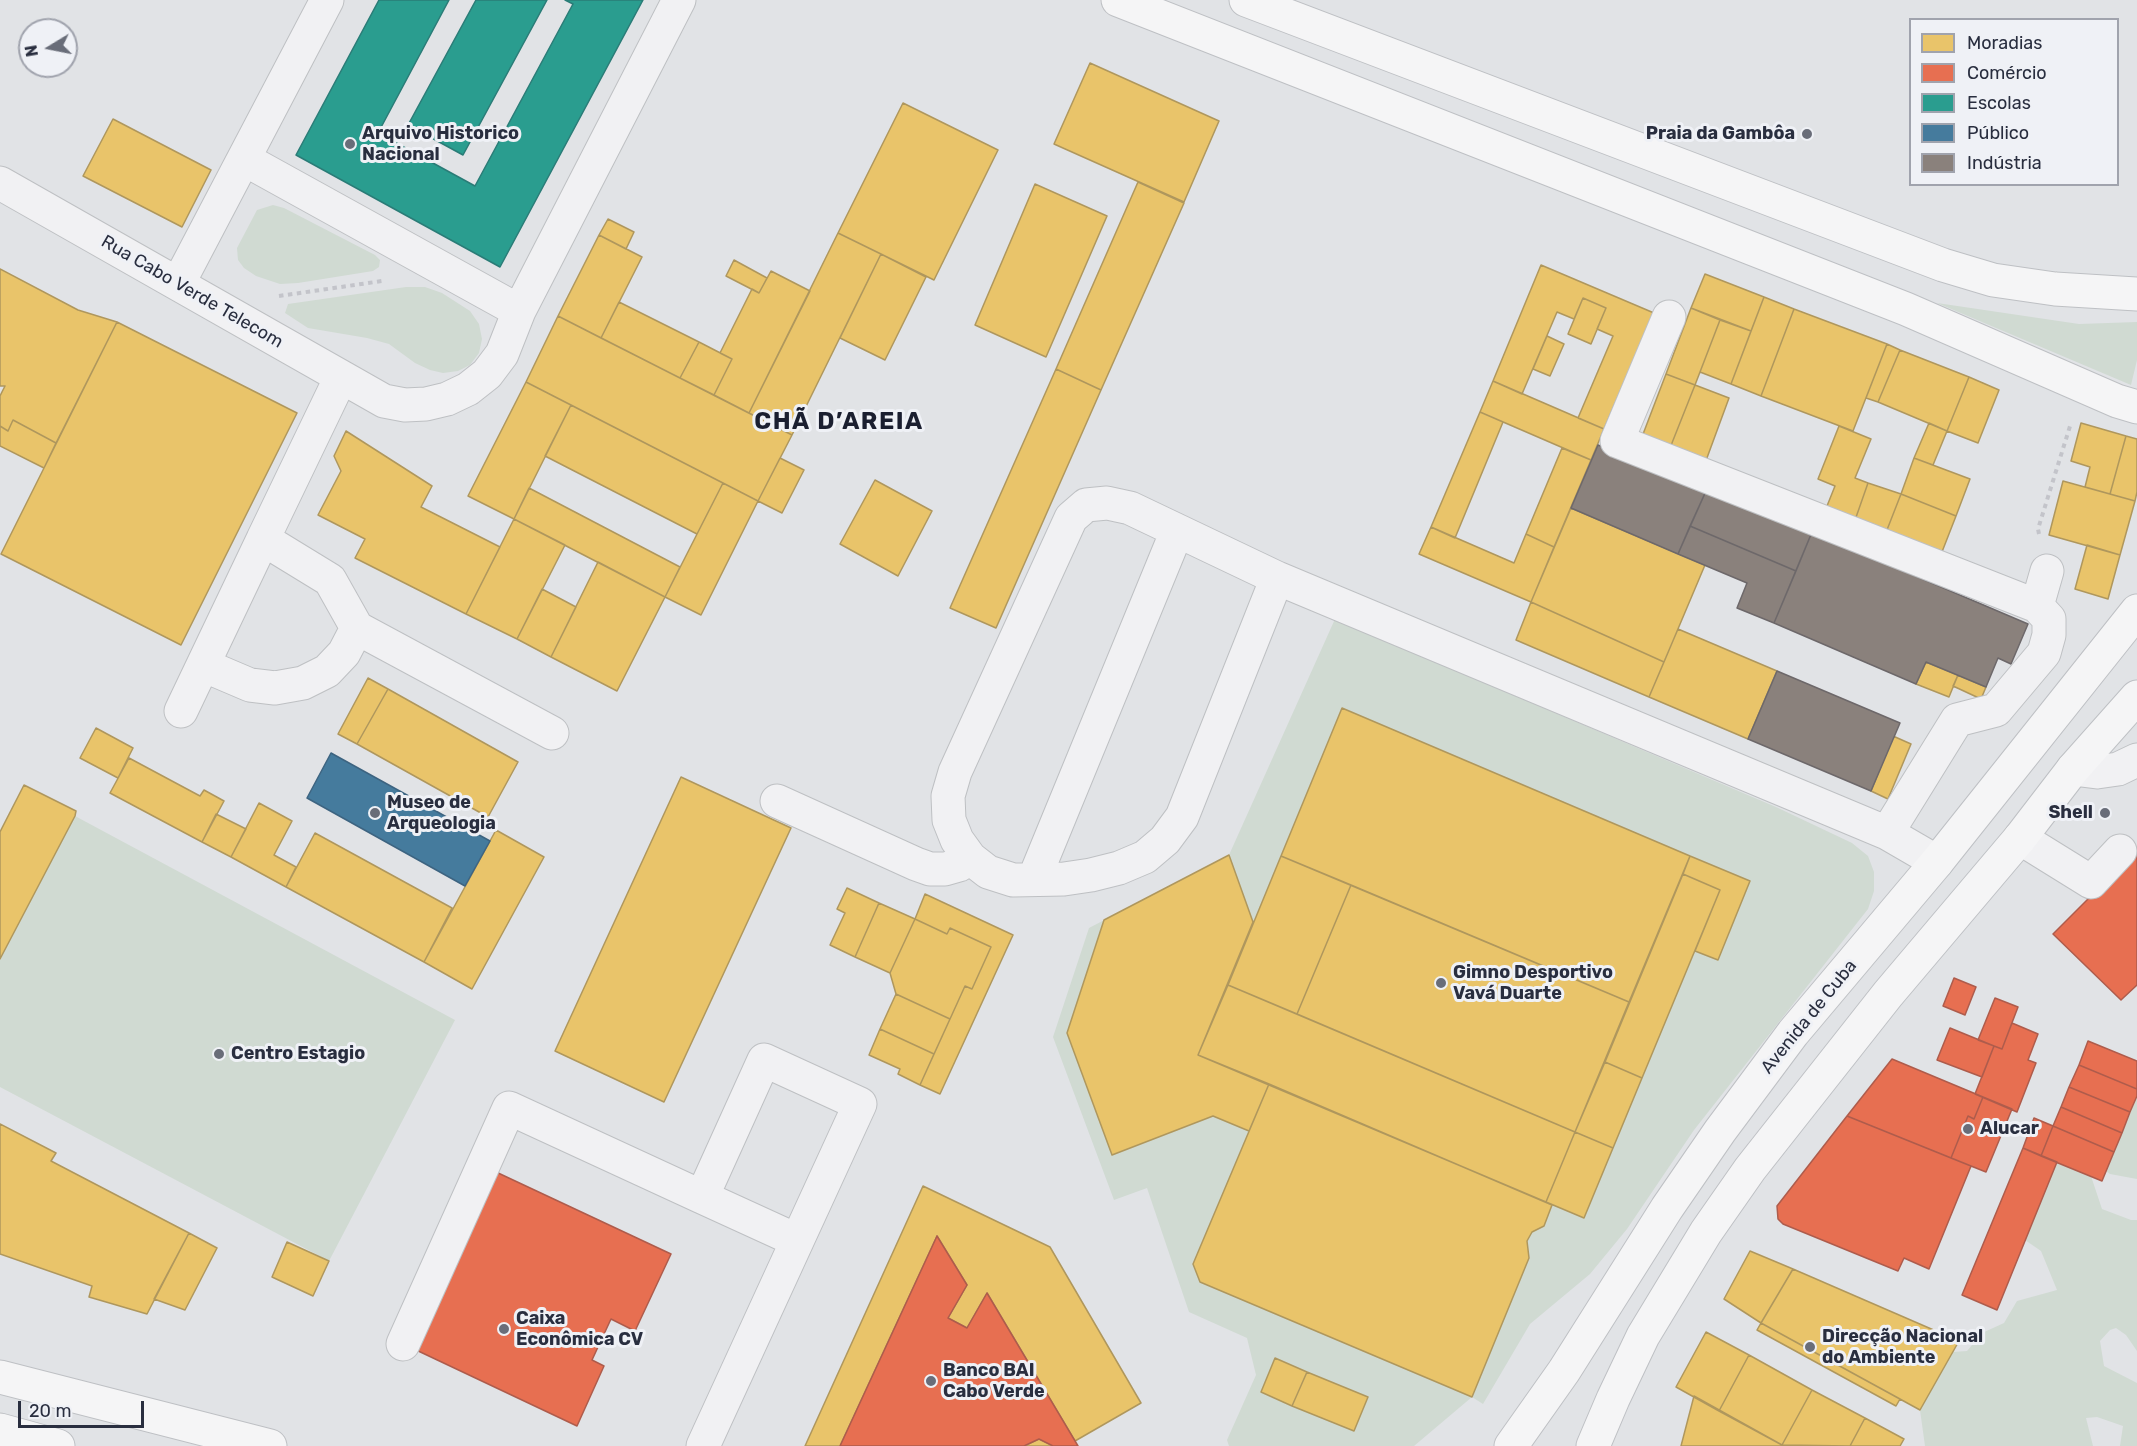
<!DOCTYPE html>
<html>
<head>
<meta charset="utf-8">
<style>
  body { margin:0 }
  #map { position:relative; width:2137px; height:1446px; overflow:hidden; background:#e1e3e6; font-family:Rubik,sans-serif }
  canvas { display:block }
  .legend { position:absolute; left:1909px; top:18px; width:210px; height:168px; box-sizing:border-box; background:#eff1f6; border:2px solid #a0a3ad; margin:0; padding:8px 10px; list-style:none; font-size:18px; color:#292e3f }
  .legend li { display:flex; align-items:center; gap:12px; height:30px }
  .legend b { width:30px; border:2px solid #a0a3ad }
  .north { position:absolute; left:18px; top:18px; width:60px; height:60px; box-sizing:border-box; background:#eff1f6; border:2px solid #a0a3ad; border-radius:50%; rotate:260deg; font-size:16px; font-weight:700; line-height:24px; text-align:center; color:#292e3f }
  .north::after { content:''; display:block; margin:auto; width:21px; height:27px; background:#696d79; clip-path:polygon(50% 0,100% 100%,50% 72%,0 100%) }
  .scale { position:absolute; left:18px; top:1401px; width:126px; height:27px; box-sizing:border-box; border:3px solid #292e3f; border-top:0; padding-left:8px; font-size:18px; line-height:21px; white-space:nowrap; color:#292e3f; -webkit-text-stroke:4px #eff1f6; paint-order:stroke }
</style>
</head>
<body>
<div id="map">
<canvas width="2137" height="1446"></canvas>
<ul class="legend">
<li><b style="height:16px;background:#e9c46a"></b>Moradias</li>
<li><b style="height:16px;background:#e76f51"></b>Comércio</li>
<li><b style="height:16px;background:#2a9d8f"></b>Escolas</li>
<li><b style="height:16px;background:#457b9d"></b>Público</li>
<li><b style="height:16px;background:#8a817c"></b>Indústria</li>
</ul>
<div class="north">N</div>
<div class="scale">20 m</div>
</div>
<script>
const ctx = document.querySelector('canvas').getContext('2d');
ctx.lineJoin = 'round';
function paint(path, color) {
  ctx.fillStyle = color;
  ctx.fill(path, 'evenodd');
}
function poly(rows) {
  const path = new Path2D();
  for (const r of rows) {
    path.moveTo(r[0], r[1]);
    for (let i = 2; i < r.length; i += 2) path.lineTo(r[i], r[i + 1]);
  }
  return path;
}
function trace(path, color, width, dash) {
  ctx.strokeStyle = color;
  ctx.lineWidth = width;
  ctx.lineCap = dash ? 'butt' : 'round';
  ctx.setLineDash(dash || []);
  ctx.stroke(path);
}
function write(font, color, halo, rows, align = 'center') {
  ctx.font = font + ' Rubik,sans-serif';
  ctx.lineWidth = 6;
  ctx.setLineDash([]);
  ctx.textBaseline = 'middle';
  ctx.strokeStyle = halo;
  ctx.fillStyle = color;
  for (const [text, x, y, turn = 0] of rows) {
    ctx.save();
    ctx.translate(x, y);
    ctx.rotate((+turn || 0) * Math.PI / 180);
    ctx.textAlign = isNaN(turn) ? turn : align;
    if (halo) ctx.strokeText(text, 0, 0);
    ctx.fillText(text, 0, 0);
    ctx.restore();
  }
}
const green = poly([
  [273,205,284,208,375,255,380,260,379,267,373,271,298,283,280,284,256,276,244,268,238,260,237,248,257,210],
  [406,287,425,287,442,293,470,311,479,324,482,339,479,353,470,365,458,371,443,373,430,370,415,363,389,344,367,338,308,328,285,313,288,304],
  [1937,303,2079,324,2137,322,2137,360,2131,385],
  [1335,619,1776,807,1852,843,1868,856,1874,872,1874,891,1868,909,1694,1130,1627,1229,1590,1274,1530,1324,1483,1404,1472,1397,1414,1446,1229,1446,1227,1440,1256,1375,1247,1338,1189,1312,1147,1188,1114,1200,1053,1037,1089,928,1229,855],
  [75,816,455,1020,329,1261,0,1087,0,959],
  [2137,1097,2137,1179,2110,1174,2106,1171],
  [2057,1162,2091,1176,2102,1209,2131,1220,2137,1220,2137,1351,2126,1335,2116,1328,2110,1330,2100,1341,2104,1366,2137,1383,2137,1446,2120,1446,2123,1426,2097,1417,2086,1418,2093,1446,1925,1446,1920,1410,1953,1352,1967,1351,1982,1333,2004,1323,2017,1301,2057,1290,2041,1251,2025,1240]
]);
const homes = poly([
  [1090,63,1219,121,1184,202,1054,144,1090,63],
  [903,103,998,150,934,280,838,233,903,103],
  [113,119,211,170,182,227,83,176,113,119],
  [1138,182,1184,203,1101,390,1056,369,1138,182],
  [1035,184,1107,216,1046,357,975,325,1035,184],
  [608,219,634,232,626,249,599,235,608,219],
  [838,233,881,254,792,435,749,413,838,233],
  [599,235,642,257,601,338,558,316,599,235],
  [881,254,926,277,885,360,840,338,881,254],
  [734,260,767,278,759,293,726,276,734,260],
  [1541,265,1654,313,1604,429,1578,418,1613,336,1597,329,1606,308,1583,298,1574,319,1557,312,1522,394,1493,381,1541,265],
  [0,269,78,310,117,322,56,443,13,420,8,431,0,426,0,396,5,386,0,386,0,269],
  [771,271,810,291,749,413,714,395,732,359,720,353,752,289,759,293,771,271],
  [1705,274,1764,297,1751,331,1691,308,1705,274],
  [1764,297,1794,309,1761,396,1731,384,1764,297],
  [1583,298,1606,308,1591,344,1568,334,1583,298],
  [619,302,699,342,680,378,601,338,619,302],
  [1691,308,1720,320,1695,385,1666,374,1691,308],
  [1794,309,1887,344,1853,431,1761,396,1794,309],
  [558,316,792,435,758,501,526,382,558,316],
  [1720,320,1751,331,1731,384,1700,372,1720,320],
  [117,322,297,413,181,645,1,554,117,322],
  [1547,336,1564,344,1550,376,1533,369,1547,336],
  [699,342,732,359,714,395,680,378,699,342],
  [1887,344,1900,350,1878,402,1866,398,1887,344],
  [1900,350,1969,377,1947,431,1878,402,1900,350],
  [1056,369,1101,390,996,628,950,608,1056,369],
  [1666,374,1695,385,1668,453,1640,442,1666,374],
  [1969,377,1999,390,1978,443,1947,431,1969,377],
  [1493,381,1604,429,1591,460,1480,412,1493,381],
  [526,382,571,405,514,519,468,496,526,382],
  [1695,385,1729,398,1704,466,1668,453,1695,385],
  [571,405,723,483,697,534,545,456,571,405],
  [1480,412,1503,422,1455,538,1431,527,1480,412],
  [13,420,56,443,44,468,0,446,0,426,8,431,13,420],
  [1929,423,1947,431,1933,465,1914,458,1929,423],
  [2081,423,2126,436,2110,494,2085,487,2090,467,2071,461,2081,423],
  [1839,426,1871,439,1855,478,1868,483,1854,523,1825,511,1835,486,1818,479,1839,426],
  [346,431,432,486,421,507,500,547,466,614,355,558,365,539,318,515,341,471,334,456,346,431],
  [2126,436,2137,439,2137,492,2135,501,2110,494,2126,436],
  [1562,448,1591,460,1554,547,1526,534,1562,448],
  [780,458,804,470,782,513,758,501,780,458],
  [1914,458,1970,479,1956,516,1901,494,1914,458],
  [875,480,932,511,898,576,840,544,875,480],
  [2063,481,2135,501,2120,555,2049,535,2063,481],
  [723,483,758,501,701,615,665,597,723,483],
  [1868,483,1901,494,1885,535,1854,523,1868,483],
  [529,488,680,567,665,597,514,519,529,488],
  [1901,494,1956,516,1940,557,1885,535,1901,494],
  [1571,508,1705,565,1664,662,1531,602,1571,508],
  [514,519,565,545,517,639,466,614,514,519],
  [1431,527,1514,563,1526,534,1554,547,1531,602,1419,554,1431,527],
  [2087,545,2120,555,2108,599,2075,589,2087,545],
  [598,562,665,597,617,691,551,657,598,562],
  [542,589,576,607,551,657,517,639,542,589],
  [1531,602,1664,662,1649,697,1516,640,1531,602],
  [1678,629,1777,671,1748,739,1649,697,1678,629],
  [1926,662,1958,675,1949,697,1916,684,1926,662],
  [1958,675,1986,687,1981,699,1953,686,1958,675],
  [368,678,388,689,357,744,338,734,368,678],
  [388,689,518,762,488,817,357,744,388,689],
  [1342,708,1690,856,1629,1002,1281,856,1342,708],
  [96,728,133,748,118,778,80,758,96,728],
  [1893,736,1911,744,1888,799,1871,791,1893,736],
  [129,758,200,796,204,790,224,801,202,842,110,793,129,758],
  [681,777,791,828,664,1102,555,1051,681,777],
  [24,785,76,811,75,816,0,959,0,832,24,785],
  [259,803,292,821,274,855,296,867,286,887,231,857,259,803],
  [216,814,246,829,231,857,202,842,216,814],
  [496,830,544,857,472,989,424,962,496,830],
  [315,833,452,908,424,962,286,887,315,833],
  [1229,855,1253,922,1198,1055,1269,1084,1249,1131,1213,1116,1112,1155,1067,1033,1104,920,1229,855],
  [1281,856,1351,885,1297,1014,1228,985,1281,856],
  [1690,856,1750,881,1718,960,1695,951,1720,890,1683,874,1690,856],
  [1683,874,1720,890,1642,1078,1605,1062,1683,874],
  [1351,885,1629,1002,1575,1132,1297,1014,1351,885],
  [847,888,879,903,855,957,830,945,845,913,837,909,847,888],
  [925,894,1013,935,940,1094,920,1085,965,986,972,989,991,947,950,928,947,934,915,919,925,894],
  [879,903,915,919,890,973,855,957,879,903],
  [915,919,947,934,950,928,991,947,972,989,965,986,950,1019,896,994,890,973,915,919],
  [1228,985,1575,1132,1546,1202,1198,1055,1228,985],
  [896,994,950,1019,934,1054,880,1029,896,994],
  [880,1029,934,1054,920,1085,898,1074,900,1069,869,1055,880,1029],
  [1605,1062,1642,1078,1613,1148,1575,1132,1605,1062],
  [1269,1084,1552,1205,1544,1226,1532,1232,1527,1241,1529,1258,1472,1397,1200,1282,1193,1264,1269,1084],
  [0,1124,56,1153,51,1161,189,1233,147,1314,89,1297,92,1286,0,1254,0,1124],
  [1575,1132,1613,1148,1584,1218,1546,1202,1575,1132],
  [923,1186,1050,1247,1141,1403,1075,1441,987,1293,967,1328,948,1318,967,1285,937,1236,840,1446,805,1446,923,1186],
  [189,1233,217,1248,185,1310,154,1299,189,1233],
  [287,1242,329,1261,313,1296,272,1277,287,1242],
  [1750,1251,1793,1269,1761,1323,1724,1299,1750,1251],
  [1793,1269,1959,1341,1920,1410,1761,1323,1793,1269],
  [1761,1323,1900,1399,1896,1406,1757,1330,1761,1323],
  [1706,1332,1749,1355,1719,1411,1676,1387,1706,1332],
  [1749,1355,1812,1390,1782,1445,1719,1411,1749,1355],
  [1275,1358,1307,1372,1292,1406,1261,1392,1275,1358],
  [1307,1372,1368,1397,1354,1431,1292,1406,1307,1372],
  [1812,1390,1865,1418,1850,1446,1782,1445,1812,1390],
  [1694,1396,1782,1445,1782,1446,1681,1446,1694,1396],
  [1865,1418,1904,1439,1900,1446,1850,1446,1865,1418],
  [1039,1439,1053,1446,1024,1446,1039,1439]
]);
const shops = poly([
  [2137,850,2137,985,2121,1000,2053,934,2137,850],
  [1954,978,1976,987,1965,1015,1943,1006,1954,978],
  [1995,998,2018,1007,2002,1049,1978,1040,1995,998],
  [2012,1023,2038,1034,2028,1060,2036,1063,2017,1112,1975,1094,1994,1046,2002,1049,2012,1023],
  [1950,1028,1994,1046,1982,1077,1937,1060,1950,1028],
  [2088,1041,2137,1061,2137,1089,2079,1065,2088,1041],
  [1892,1059,1983,1097,1974,1119,1968,1116,1951,1158,1847,1116,1892,1059],
  [2079,1065,2137,1089,2137,1096,2130,1112,2069,1087,2079,1065],
  [2069,1087,2130,1112,2122,1133,2061,1107,2069,1087],
  [1983,1097,2012,1109,1986,1172,1951,1158,1968,1116,1974,1119,1983,1097],
  [2061,1107,2122,1133,2114,1152,2053,1126,2061,1107],
  [1847,1116,1971,1166,1929,1269,1904,1258,1898,1271,1783,1224,1778,1219,1777,1206,1847,1116],
  [2034,1118,2053,1126,2041,1156,2023,1148,2034,1118],
  [2053,1126,2114,1152,2102,1181,2041,1156,2053,1126],
  [2023,1148,2057,1162,1997,1310,1962,1295,2023,1148],
  [496,1172,671,1254,635,1331,611,1319,592,1360,604,1366,577,1426,414,1349,496,1172],
  [937,1236,967,1285,948,1318,967,1328,987,1293,1078,1446,1053,1446,1039,1439,1024,1446,840,1446,937,1236]
]);
const schools = poly([
  [379,0,449,0,378,133,475,186,573,4,565,0,643,0,500,267,296,155,379,0],
  [476,0,547,0,463,155,408,125,476,0]
]);
const public = poly([
  [331,753,490,841,465,886,307,798,331,753]
]);
const industry = poly([
  [1598,445,1706,491,1678,554,1571,508,1598,445],
  [1706,491,1812,532,1796,571,1690,526,1706,491],
  [1690,526,1796,571,1774,623,1737,608,1747,583,1678,554,1690,526],
  [1812,532,2028,624,2011,664,1998,658,1986,687,1926,662,1916,684,1774,623,1812,532],
  [1777,671,1900,723,1871,791,1748,739,1777,671]
]);
const path = poly([
  [279,296,382,281],
  [2039,534,2038,529,2071,423]
]);
const minor = poly([
  [244,159,519,311],
  [0,183,384,401,405,405,426,404,447,399,468,389,487,374,502,354,519,311,679,0],
  [178,284,327,0],
  [1669,317,1617,441,2037,606,2049,619,2049,635,2044,653,1996,710,1957,720,1887,833],
  [341,377,263,539,330,580,357,628,552,733],
  [1277,578,1130,508,1107,503,1086,505,1071,518,955,772,948,796,949,820,957,840,970,858,988,872,1013,880,1064,879,1091,875,1119,868,1145,857,1165,840,1182,817,1277,578,1887,833,1937,862],
  [2037,606,2047,571],
  [203,665,250,685,275,688,303,683,327,671,344,653,357,628],
  [181,711,263,539],
  [2073,769,2097,772,2118,769,2137,760],
  [777,801,916,864,930,869,945,869,959,865,970,858],
  [2020,838,2091,882,2120,851],
  [1034,879,1177,531],
  [403,1344,509,1108,702,1197],
  [703,1446,860,1104,764,1060,702,1197,796,1240]
]);
const major = poly([
  [1118,0,1906,309,2117,401,2137,407],
  [1246,0,1943,265,1993,280,2055,289,2137,294],
  [0,1377,270,1446],
  [0,1430,58,1446],
  [1511,1446,1564,1371,1667,1208,1720,1131,1793,1033,1937,862,2137,611],
  [1593,1446,1613,1399,1643,1336,1706,1232,1750,1169,1888,994,2020,838,2073,769,2137,697]
]);
const markers = [
  [1807,134,6,"#696d79"],
  [350,144,6,"#696d79"],
  [375,813,6,"#696d79"],
  [2105,813,6,"#696d79"],
  [1441,983,6,"#696d79"],
  [219,1054,6,"#696d79"],
  [1968,1129,6,"#696d79"],
  [504,1329,6,"#696d79"],
  [1810,1347,6,"#696d79"],
  [931,1381,6,"#696d79"]
];
const poiNames = [
  ["Arquivo Historico",362,134],
  ["Nacional",362,155],
  ["Praia da Gambôa",1795,134,"right"],
  ["Museo de",387,803],
  ["Arqueologia",387,824],
  ["Shell",2093,813,"right"],
  ["Gimno Desportivo",1453,973],
  ["Vavá Duarte",1453,994],
  ["Centro Estagio",231,1054],
  ["Alucar",1980,1129],
  ["Caixa",516,1319],
  ["Econômica CV",516,1340],
  ["Direcção Nacional",1822,1337],
  ["do Ambiente",1822,1358],
  ["Banco BAI",943,1371],
  ["Cabo Verde",943,1392]
];
const streetNames = [
  ["Rua Cabo Verde Telecom",192,292,30],
  ["Avenida de Cuba",1809,1017,-51]
];
const districtNames = [
  ["CHÃ D’AREIA",839,422]
];
paint(green, '#d0dad2');
paint(homes, '#e9c46a');
trace(homes, '#af975d', 1.5);
paint(shops, '#e76f51');
trace(shops, '#ae5c4c', 1.5);
paint(schools, '#2a9d8f');
trace(schools, '#2a7c77', 1.5);
paint(public, '#457b9d');
trace(public, '#3d6481', 1.5);
paint(industry, '#8a817c');
trace(industry, '#6d686a', 1.5);
trace(minor, '#bec0c3', 35);
trace(major, '#bec0c4', 35);
trace(path, '#c3c4ca', 4, [4.5, 4.5]);
trace(minor, '#f1f1f3', 33);
trace(major, '#f5f5f6', 33);
for (const [x, y, r, color] of markers) {
  const dot = new Path2D();
  dot.arc(x, y, r, 0, 2 * Math.PI);
  ctx.fillStyle = color;
  ctx.fill(dot);
  trace(dot, '#eff1f6', 2);
}
write('bold 18px', '#292e3f', '#eff1f6', poiNames, 'left');
write('18px', '#292e3f', '#eff1f6', streetNames);
ctx.letterSpacing = '1.5px';
write('bold 24px', '#1b1f30', '#eff1f6', districtNames);
ctx.letterSpacing = '0px';
</script>
</body>
</html>
